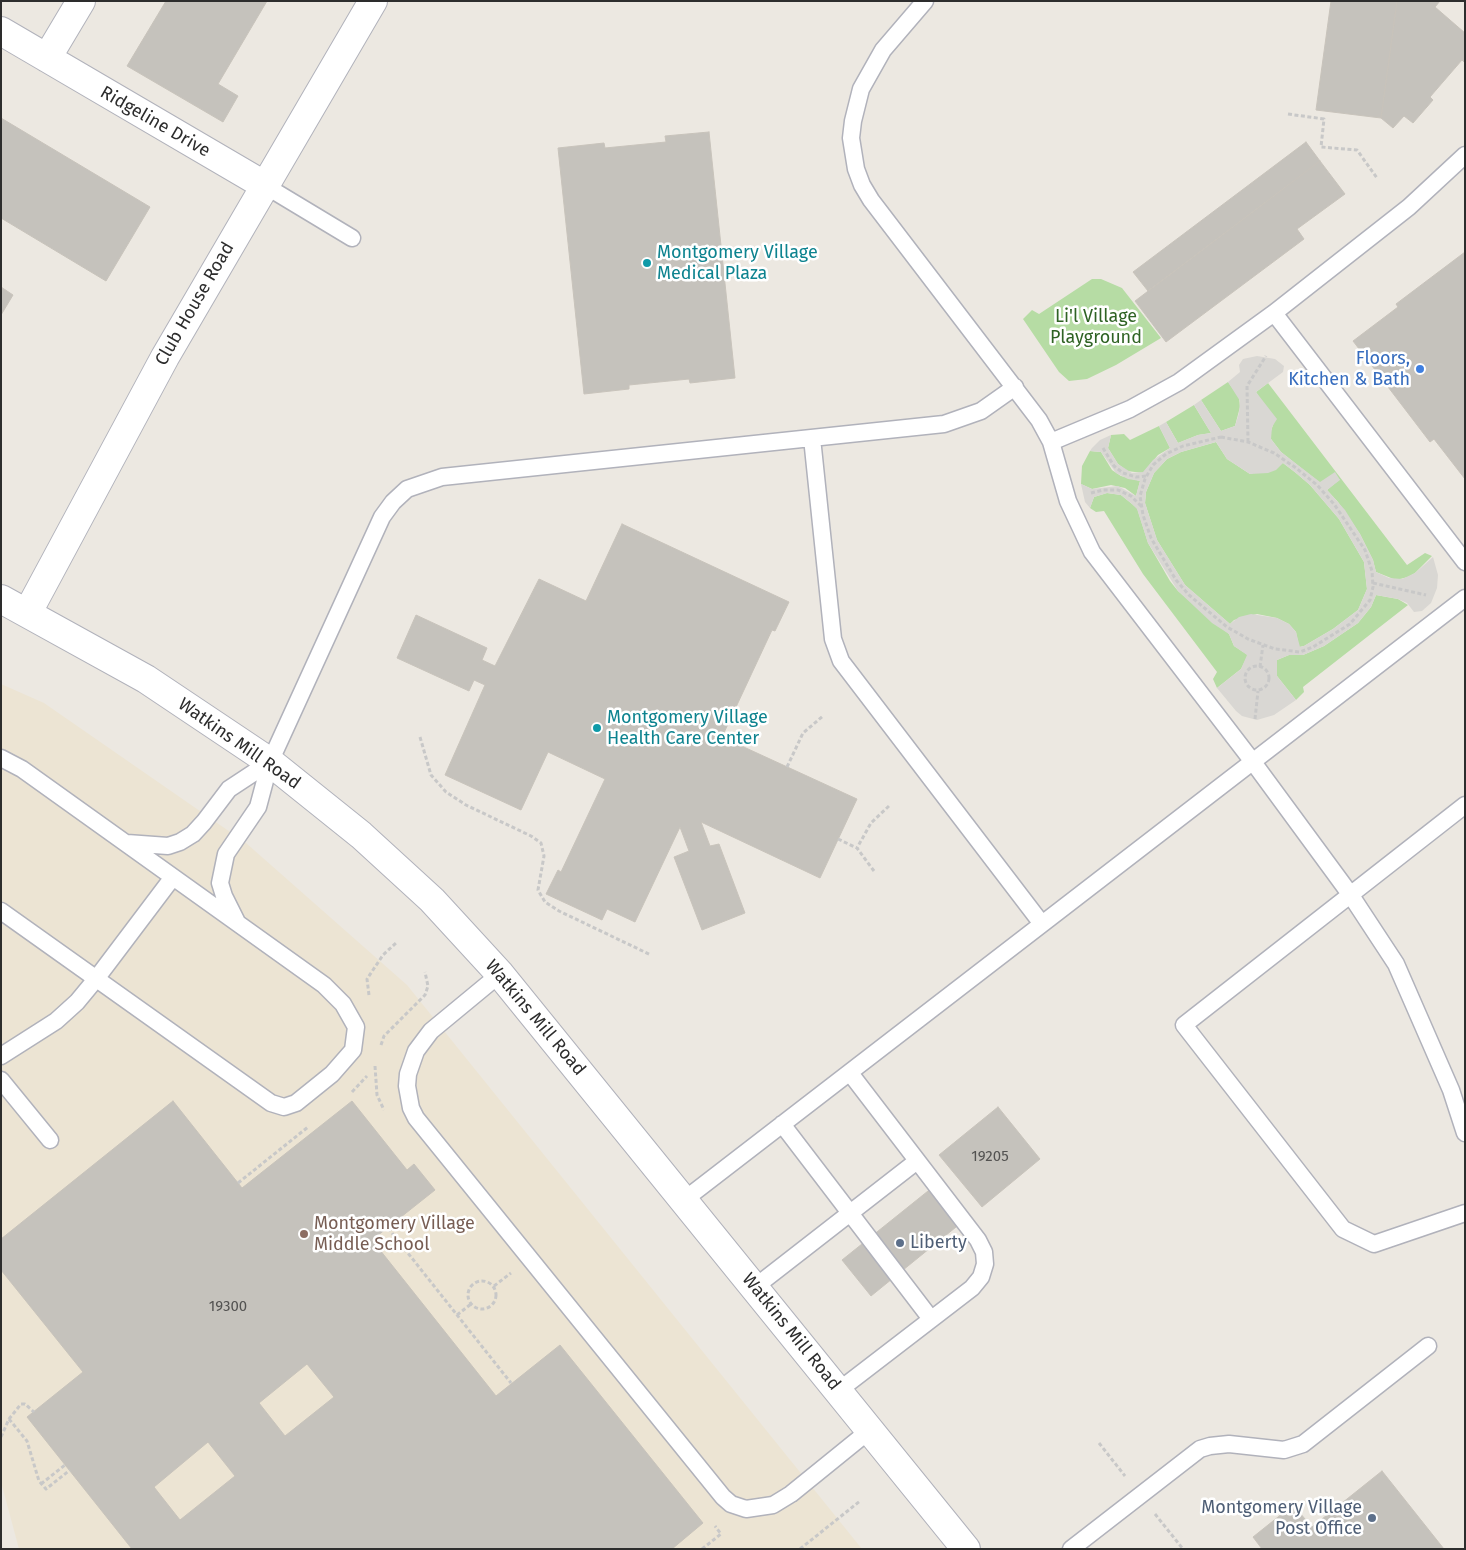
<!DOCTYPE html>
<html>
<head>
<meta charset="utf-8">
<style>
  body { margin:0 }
  #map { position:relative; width:1466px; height:1550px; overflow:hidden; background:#ece8e1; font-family:"Fira Sans",sans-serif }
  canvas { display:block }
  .frame { position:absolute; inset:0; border:2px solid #2d2d2d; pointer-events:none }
</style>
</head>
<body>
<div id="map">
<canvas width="1466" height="1550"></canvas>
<div class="frame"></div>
</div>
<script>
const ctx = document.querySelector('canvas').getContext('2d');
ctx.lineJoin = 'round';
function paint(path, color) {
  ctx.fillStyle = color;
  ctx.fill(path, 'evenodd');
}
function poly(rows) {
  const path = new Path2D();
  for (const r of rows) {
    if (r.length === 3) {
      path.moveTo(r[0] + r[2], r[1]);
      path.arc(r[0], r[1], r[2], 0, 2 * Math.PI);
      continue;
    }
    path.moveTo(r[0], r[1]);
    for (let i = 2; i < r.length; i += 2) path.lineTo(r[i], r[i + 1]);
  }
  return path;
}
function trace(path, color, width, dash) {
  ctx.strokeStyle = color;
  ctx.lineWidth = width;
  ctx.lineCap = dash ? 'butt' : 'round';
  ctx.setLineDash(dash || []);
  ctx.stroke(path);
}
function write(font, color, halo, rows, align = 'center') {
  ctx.font = font + ' "Fira Sans",sans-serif';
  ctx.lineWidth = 5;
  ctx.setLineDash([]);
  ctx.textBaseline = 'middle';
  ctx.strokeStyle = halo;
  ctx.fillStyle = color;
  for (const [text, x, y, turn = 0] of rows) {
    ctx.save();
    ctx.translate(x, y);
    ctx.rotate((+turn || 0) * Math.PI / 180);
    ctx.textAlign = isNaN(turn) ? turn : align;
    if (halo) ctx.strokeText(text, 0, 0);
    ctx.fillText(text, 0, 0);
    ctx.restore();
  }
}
const education = poly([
  [1,684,44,703,246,843,407,985,862,1549,19,1549,1,1482]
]);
const green = poly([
  [1092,279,1101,279,1122,288,1161,338,1116,365,1087,379,1069,381,1059,372,1023,319,1032,310,1039,314],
  [1228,382,1239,397,1240,407,1235,426,1221,431,1201,400],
  [1268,383,1407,565,1425,553,1432,556,1415,573,1408,577,1396,580,1376,572,1373,560,1360,534,1338,502,1327,490,1340,479,1320,483,1281,452,1271,439,1271,431,1274,422,1256,392],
  [1194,405,1211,433,1198,435,1178,443,1166,422],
  [1159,426,1170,448,1158,455,1143,473,1127,471,1118,464,1108,448,1111,435,1124,434,1130,440],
  [1216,442,1227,459,1250,474,1283,463,1296,473,1310,485,1339,519,1364,562,1367,589,1358,610,1333,629,1304,646,1299,647,1296,632,1289,624,1277,618,1257,614,1234,620,1230,624,1185,585,1157,540,1145,503,1146,492,1154,473,1167,459,1181,452],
  [1090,451,1101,452,1112,470,1121,476,1140,481,1136,496,1125,488,1111,485,1092,489,1081,484,1082,466],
  [1107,493,1121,495,1137,508,1148,543,1170,581,1178,591,1229,634,1234,646,1248,655,1241,669,1217,688,1213,679,1217,672,1143,574,1104,511,1096,512,1090,508,1094,497],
  [1376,595,1398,599,1408,605,1303,687,1304,692,1296,700,1277,676,1277,660,1289,655,1303,655,1324,646,1358,623,1371,607]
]);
const plaza = poly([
  [1257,356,1275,359,1284,366,1283,372,1256,392,1277,419,1272,427,1271,439,1281,452,1320,482,1335,472,1340,480,1327,490,1345,510,1360,534,1373,560,1376,572,1389,578,1402,579,1415,573,1433,557,1438,575,1437,588,1431,603,1422,611,1414,612,1407,603,1398,599,1376,595,1371,607,1358,623,1324,646,1303,655,1289,655,1277,660,1277,676,1296,700,1274,715,1257,720,1242,716,1236,711,1217,688,1241,669,1247,655,1234,646,1229,634,1212,623,1178,591,1148,543,1137,509,1132,504,1121,495,1107,493,1094,497,1090,508,1085,502,1081,484,1092,489,1118,486,1136,496,1140,481,1128,479,1116,473,1101,452,1090,451,1092,448,1100,440,1111,435,1108,448,1118,464,1132,473,1143,472,1153,460,1170,448,1159,426,1166,422,1178,443,1198,435,1211,433,1194,405,1201,400,1221,431,1235,426,1239,413,1240,401,1228,382,1240,372,1239,365,1243,359],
  [1216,442,1227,459,1250,474,1268,473,1276,470,1283,463,1296,473,1310,485,1339,519,1364,562,1367,589,1358,610,1333,629,1304,646,1300,647,1296,632,1289,624,1277,618,1251,614,1239,617,1230,624,1185,585,1157,540,1145,503,1146,492,1154,473,1167,459,1181,452]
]);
const building = poly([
  [166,1,267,1,218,84,238,96,223,122,127,66,166,1],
  [1331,1,1397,1,1381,118,1316,110,1331,1],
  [1397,1,1440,1,1435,7,1465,33,1465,63,1462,60,1430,97,1433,100,1413,123,1404,116,1393,128,1381,118,1397,1],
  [1,118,150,207,106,281,1,218,1,118],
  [709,132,735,378,690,383,689,379,629,385,629,389,584,394,558,148,604,143,605,148,666,142,665,136,709,132],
  [1306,142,1320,161,1148,291,1133,272,1306,142],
  [1320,161,1345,194,1297,229,1304,239,1166,342,1135,301,1320,161],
  [1465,252,1465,479,1434,439,1430,442,1353,341,1398,307,1396,304,1465,252],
  [1,287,13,295,1,315,1,287],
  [622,524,789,602,775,631,772,630,722,737,857,799,820,878,701,822,710,846,719,844,745,913,702,930,674,857,689,851,680,827,635,922,607,909,602,920,546,894,558,870,561,872,605,779,548,752,521,810,445,775,485,685,474,680,469,691,397,658,416,615,487,648,482,660,495,666,539,579,586,601,622,524],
  [173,1101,242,1188,352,1101,407,1170,414,1164,435,1190,372,1240,496,1396,560,1345,703,1523,672,1549,132,1549,27,1417,83,1372,1,1270,1,1239,173,1101],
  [307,1364,334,1397,285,1436,259,1403,307,1364],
  [208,1442,235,1476,180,1520,154,1487,208,1442],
  [998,1107,1040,1159,982,1207,939,1155,998,1107],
  [933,1187,961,1223,871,1296,842,1260,933,1187],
  [1382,1471,1444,1549,1262,1549,1253,1537,1293,1505,1312,1527,1382,1471]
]);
const path = poly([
  [1288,114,1324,119,1321,147,1357,150,1377,178],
  [1221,437,1248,442,1274,453,1296,468,1317,485,1334,504,1365,550,1372,571,1373,587,1370,600,1350,624,1313,647,1300,652,1275,649,1248,639,1227,627,1189,595,1176,580,1151,538,1143,515,1140,496,1145,479,1153,465,1166,454,1183,446,1221,437],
  [1248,442,1247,386,1266,356],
  [1103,448,1114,466,1123,473,1136,477,1147,476],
  [1091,493,1103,490,1118,490,1131,496,1141,506],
  [1373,583,1426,595],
  [1257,678,12],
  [1260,667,1263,645],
  [1255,719,1258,691],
  [420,737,431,775,446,792,466,805,531,836,541,843,544,856,538,890,545,902,559,911,651,955],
  [787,767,803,733,823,716],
  [838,839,857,848],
  [874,871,857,848,871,823,890,805],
  [369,995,367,979,383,955,397,942],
  [381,1045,384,1036,425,995,428,986,425,972],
  [375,1066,377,1095,384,1110],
  [352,1092,367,1076],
  [238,1183,308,1127],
  [388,1228,511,1383],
  [482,1295,14],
  [494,1286,511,1273],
  [457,1315,471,1304],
  [9,1419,27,1441,39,1481,46,1489,70,1470],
  [1,1437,9,1419,21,1404,25,1404,34,1412],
  [1099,1443,1125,1476],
  [41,1484,65,1465],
  [1155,1514,1183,1549],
  [702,1549,721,1534,715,1526],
  [800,1549,860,1501]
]);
const lane = poly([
  [925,1,883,50,861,89,853,121,851,138,856,169,862,185,871,200,1039,420,1051,442,1068,501,1092,552,1253,762,1350,894,1396,964,1451,1090,1465,1133],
  [264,185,352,238],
  [1274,313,1465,562],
  [812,438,833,639,841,661,1042,924],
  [1051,442,1130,409,1179,382,1274,313,1409,207,1465,155],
  [1,758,22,769,324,985,343,1004,356,1027,353,1050,332,1074,296,1103,284,1107,271,1103,1,911],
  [1465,805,1184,1025,1343,1229,1374,1244,1465,1213],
  [127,843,168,846,180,842,193,834,204,822,229,789,270,762],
  [237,922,224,896,220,883,226,854,258,807,270,762,382,517,393,502,407,489,442,477,944,424,981,411,1015,387],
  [500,974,431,1031,416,1051,408,1074,407,1086,411,1108,416,1118,723,1497,731,1504,746,1509,773,1505,791,1494,870,1430],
  [1,1056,56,1021,77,1002,96,979,173,877],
  [1,1080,50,1140],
  [782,1124,931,1319],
  [684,1200,1465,598],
  [755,1287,917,1161],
  [838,1391,972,1288,981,1277,985,1264,984,1252,978,1240,850,1073],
  [1071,1549,1200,1449,1210,1446,1229,1444,1284,1450,1303,1444,1428,1346]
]);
const street = poly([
  [1,31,264,185],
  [47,58,81,1]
]);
const secondary = poly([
  [1,599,146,679,270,762,361,835,432,900,500,974,966,1549],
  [28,612,165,357,373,1]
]);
const markers = [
  [647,263,5,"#0f9aa8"],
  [1420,369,5,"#3f7fe0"],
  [597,728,5,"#0f9aa8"],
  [304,1234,5,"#8d6e63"],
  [900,1243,5,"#5c6f8a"],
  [1372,1518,5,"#5c6f8a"]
];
const numberNames = [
  ["19205",990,1157],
  ["19300",228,1307]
];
const streetNames = [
  ["Ridgeline Drive",155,122,30],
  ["Club House Road",195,304,-60],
  ["Watkins Mill Road",239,744,35],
  ["Watkins Mill Road",535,1018,50],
  ["Watkins Mill Road",791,1332,51]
];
const cultureNames = [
  ["Montgomery Village",657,253],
  ["Medical Plaza",657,274],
  ["Montgomery Village",607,718],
  ["Health Care Center",607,739]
];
const parkNames = [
  ["Li'l Village",1096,317],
  ["Playground",1096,338]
];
const shopNames = [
  ["Floors,",1410,359],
  ["Kitchen & Bath",1410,380]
];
const educationNames = [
  ["Montgomery Village",314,1224],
  ["Middle School",314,1245]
];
const serviceNames = [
  ["Liberty",910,1243],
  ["Montgomery Village",1362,1508,"right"],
  ["Post Office",1362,1529,"right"]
];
paint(education, '#ece4d3');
paint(green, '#b6dca4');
paint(plaza, '#d9d7d3');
paint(building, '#c5c2bc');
trace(building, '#c8c3bb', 1);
trace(lane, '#b1b2bb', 19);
trace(street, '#b1b2bb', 30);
trace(secondary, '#b1b2bb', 30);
trace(path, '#c8c8c8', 3, [4, 2.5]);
trace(lane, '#fff', 16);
trace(street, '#fff', 28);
trace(secondary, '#fff', 28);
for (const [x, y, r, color] of markers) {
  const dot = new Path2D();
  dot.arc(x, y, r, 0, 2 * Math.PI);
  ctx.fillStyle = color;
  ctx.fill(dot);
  trace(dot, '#fff', 2);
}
write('15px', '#535251', null, numberNames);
write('18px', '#2d2d2d', '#fff', streetNames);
write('18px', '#0d838f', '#fff', cultureNames, 'left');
write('18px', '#2f6324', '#fff', parkNames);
write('18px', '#366cbe', '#fff', shopNames, 'right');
write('18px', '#785e54', '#fff', educationNames, 'left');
write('18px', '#4e5e75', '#fff', serviceNames, 'left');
</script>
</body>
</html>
